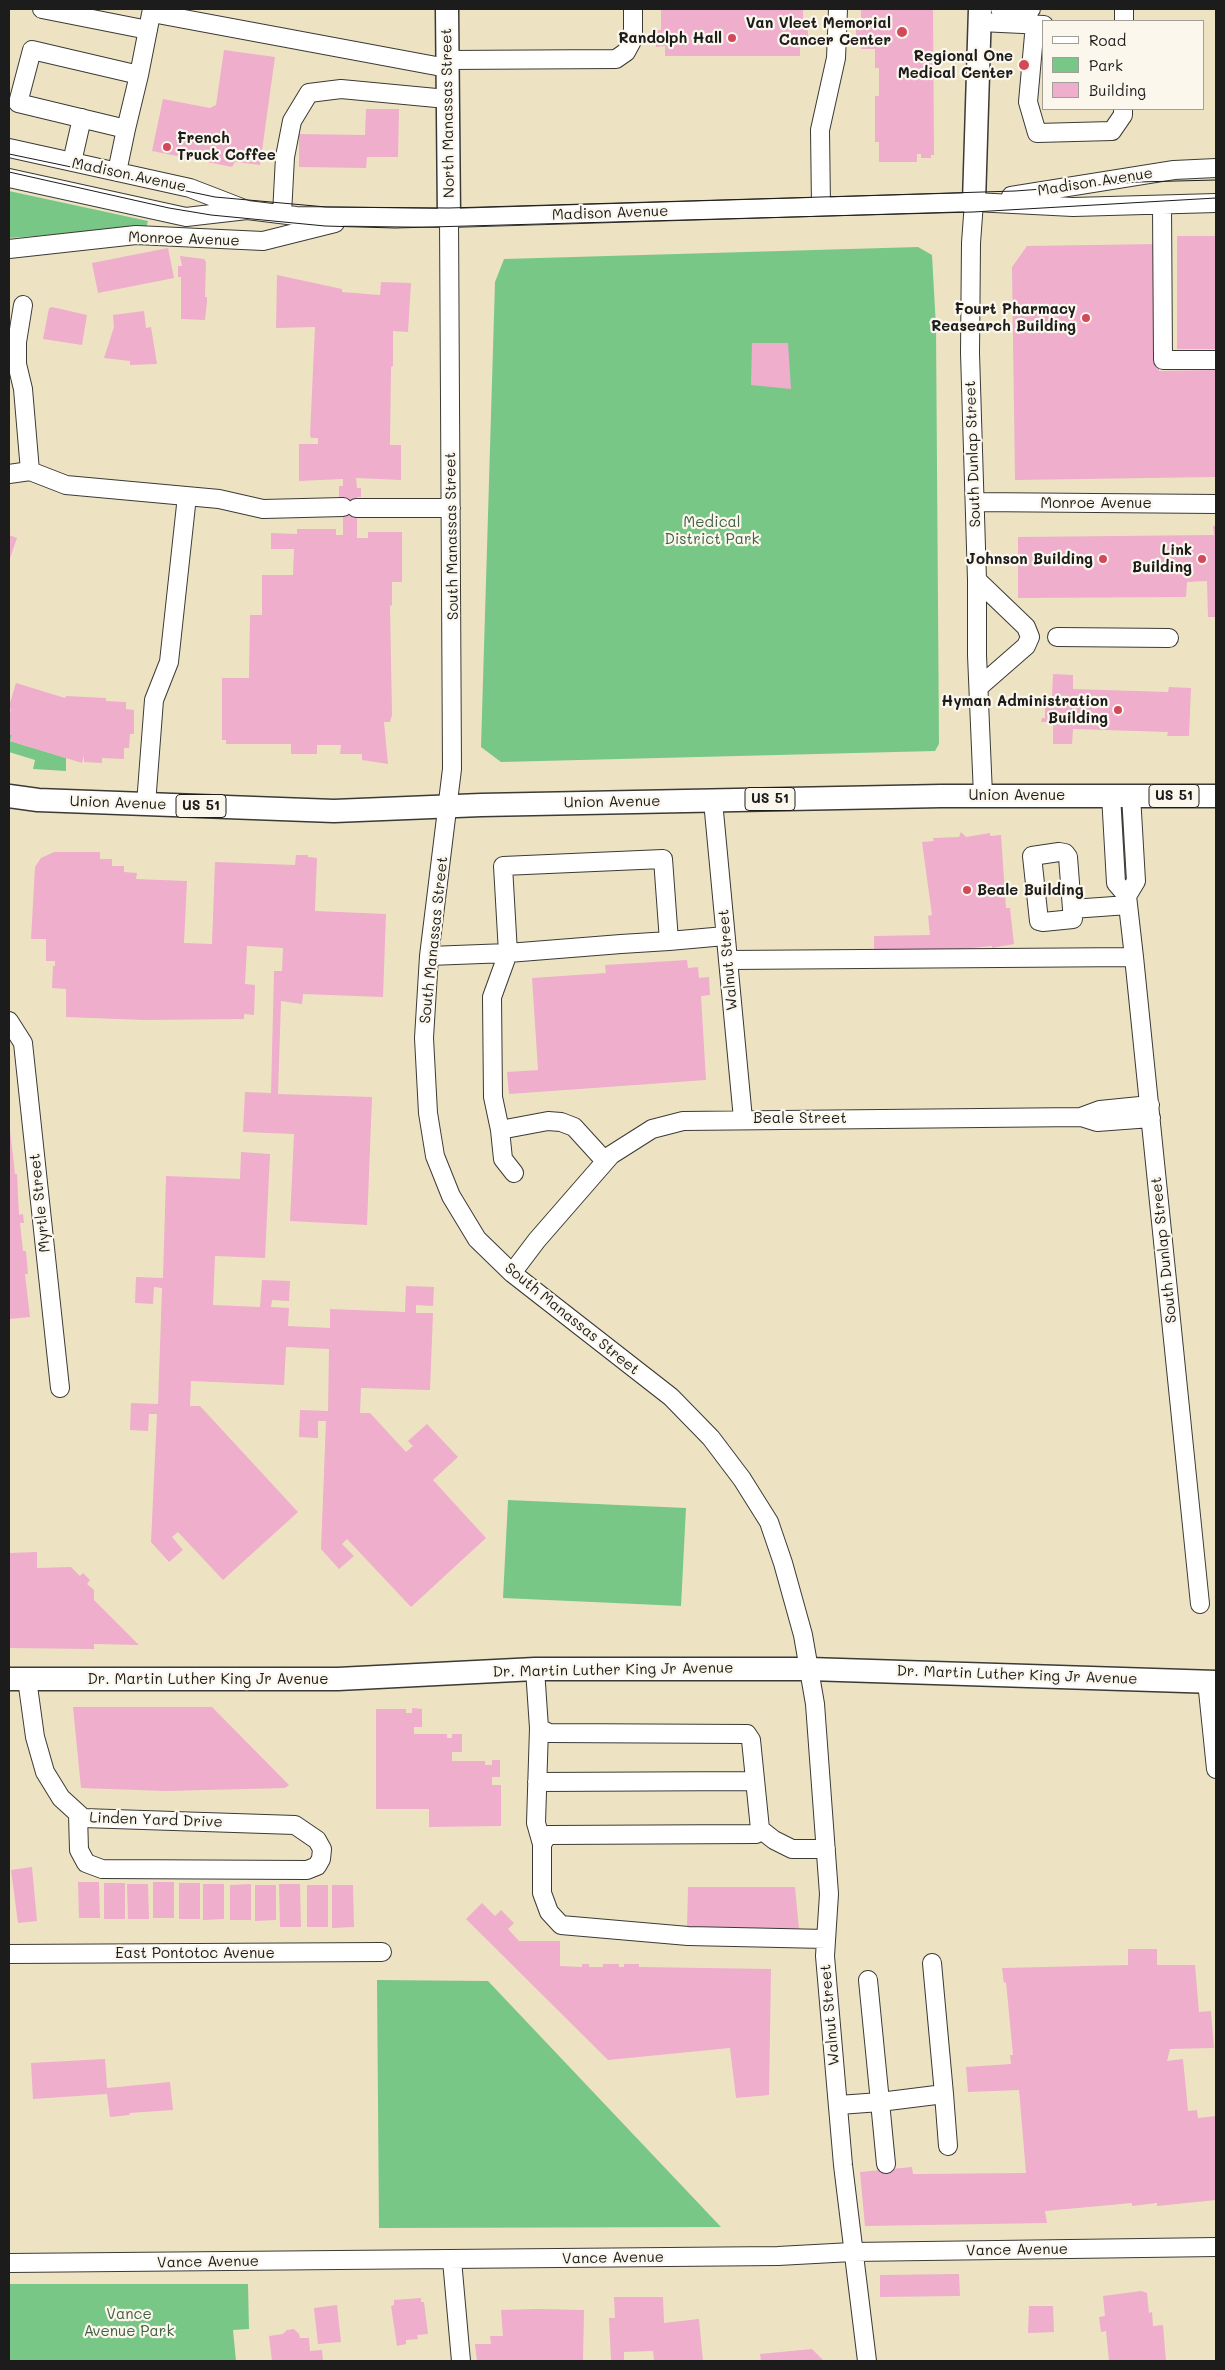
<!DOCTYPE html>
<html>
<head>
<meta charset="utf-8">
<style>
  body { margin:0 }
  #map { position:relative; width:1225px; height:2370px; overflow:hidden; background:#ede3c3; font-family:Mali,sans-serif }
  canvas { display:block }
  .frame { position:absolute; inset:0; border:10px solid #1c1c1c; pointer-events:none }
  .legend { position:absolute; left:1042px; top:20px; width:162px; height:90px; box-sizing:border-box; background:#fbf7ec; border:1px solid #a29f99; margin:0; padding:6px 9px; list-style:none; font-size:15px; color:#1c1c1c }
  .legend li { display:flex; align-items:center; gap:10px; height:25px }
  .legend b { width:25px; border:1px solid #a29f99 }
</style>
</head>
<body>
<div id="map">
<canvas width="1225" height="2370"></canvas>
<div class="frame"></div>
<ul class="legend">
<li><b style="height:6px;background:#fff"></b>Road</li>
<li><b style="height:14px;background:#79c786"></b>Park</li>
<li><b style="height:14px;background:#eeaecc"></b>Building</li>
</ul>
</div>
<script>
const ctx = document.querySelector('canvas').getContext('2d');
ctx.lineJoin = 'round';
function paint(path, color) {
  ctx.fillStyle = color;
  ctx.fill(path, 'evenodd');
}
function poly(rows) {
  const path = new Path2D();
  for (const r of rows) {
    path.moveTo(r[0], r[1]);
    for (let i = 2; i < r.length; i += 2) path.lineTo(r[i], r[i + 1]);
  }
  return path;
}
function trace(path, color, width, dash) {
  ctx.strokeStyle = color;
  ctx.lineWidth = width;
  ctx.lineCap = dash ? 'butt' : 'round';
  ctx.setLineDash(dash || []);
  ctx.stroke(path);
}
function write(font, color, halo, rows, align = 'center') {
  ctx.font = font + ' Mali,sans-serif';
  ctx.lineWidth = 4.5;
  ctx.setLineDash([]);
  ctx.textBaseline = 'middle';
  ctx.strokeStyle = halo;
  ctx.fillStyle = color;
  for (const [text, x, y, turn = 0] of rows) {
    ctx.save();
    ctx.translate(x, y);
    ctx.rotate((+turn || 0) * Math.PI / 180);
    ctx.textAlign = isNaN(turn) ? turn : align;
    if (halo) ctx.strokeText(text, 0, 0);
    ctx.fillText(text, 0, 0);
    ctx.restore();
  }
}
const green = poly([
  [9,191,148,221,146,228,9,238],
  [918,247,932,255,936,327,939,744,935,751,501,762,481,747,495,282,504,259],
  [9,734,12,735,10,741,66,758,66,771,33,769,35,760,9,752],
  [508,1500,686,1508,681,1606,503,1598],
  [377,1980,488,1981,721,2227,379,2228],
  [9,2284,248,2284,249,2329,233,2330,236,2361,9,2361]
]);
const building = poly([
  [661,9,803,9,803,30,808,30,808,47,800,47,800,56,665,56,665,46,656,47,656,30,661,30],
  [861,9,933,9,934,155,931,155,931,158,921,158,921,154,917,154,917,162,879,162,879,142,875,142,875,96,879,96,879,68,875,68,875,49,861,49,861,40,856,40,856,22,861,22],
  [224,50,275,57,260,165,235,162,232,167,152,151,163,99,210,108,216,105],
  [366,109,399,109,398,157,367,157,366,168,299,167,299,134,365,135],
  [1177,236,1216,236,1216,349,1177,349],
  [1157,244,1159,371,1216,370,1216,477,1015,480,1012,267,1027,246],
  [168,248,174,278,98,293,92,263],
  [180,256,204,259,206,262,205,297,207,297,207,301,205,320,181,319,181,277,178,277,178,266,182,266],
  [277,275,342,289,342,292,380,295,381,282,411,283,408,332,393,331,393,366,391,367,390,445,401,445,401,480,356,478,357,488,361,488,361,497,357,497,357,538,368,538,368,532,402,532,402,582,392,582,392,606,390,605,392,715,390,722,384,722,388,764,362,760,362,754,340,754,341,745,317,745,317,754,291,754,291,744,226,744,226,740,222,740,222,678,249,678,250,615,262,615,262,575,293,575,294,549,271,549,271,533,297,534,297,529,336,529,336,535,343,535,343,498,339,498,339,486,343,486,343,479,299,481,299,444,318,444,318,438,311,438,310,435,315,327,276,328],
  [52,307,87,315,82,345,43,339,49,308],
  [144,311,146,328,151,327,157,364,130,365,130,361,104,358,114,327,113,315],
  [752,343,788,343,791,389,751,385],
  [1213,526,1216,526,1216,617,1208,617,1207,581,1187,582,1186,597,1018,598,1018,537,1214,535],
  [9,535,17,538,9,561],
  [1053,674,1073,675,1073,689,1168,692,1169,687,1191,688,1189,736,1167,736,1168,732,1073,729,1072,744,1053,744,1053,722,1041,722,1042,718,1045,718,1045,702,1042,701,1042,697,1052,697],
  [16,683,65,698,66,696,106,698,106,701,126,702,126,709,134,710,134,734,130,734,129,748,124,748,124,759,102,758,102,763,84,762,84,755,82,763,10,741,12,735,9,734,9,716,11,710,9,706],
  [961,832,966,837,990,833,990,836,1001,835,1006,908,1010,908,1014,944,992,948,992,946,931,952,874,952,874,936,930,935,928,916,932,915,922,842,934,841,933,838,959,837],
  [54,852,100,852,100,859,112,859,112,866,124,866,124,872,137,873,136,879,187,881,184,943,212,944,215,862,295,865,296,855,308,855,308,857,317,858,315,911,386,914,383,997,303,994,302,1004,281,1001,278,1094,372,1097,367,1225,290,1221,294,1134,243,1132,245,1092,271,1093,274,971,282,971,283,948,247,946,245,984,255,985,254,1015,244,1014,244,1019,144,1020,66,1017,66,989,52,988,53,966,55,966,55,961,46,961,46,939,31,939,35,867,41,858],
  [687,960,688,968,698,967,699,978,709,977,710,995,701,996,706,1080,509,1094,507,1072,538,1070,532,978,606,973,605,965],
  [9,1121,15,1174,17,1174,19,1215,23,1214,24,1223,20,1223,23,1251,26,1251,28,1274,25,1274,30,1317,9,1319],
  [241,1152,270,1154,265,1258,215,1256,213,1305,260,1307,262,1280,290,1281,289,1301,272,1300,271,1307,289,1308,288,1326,330,1328,330,1309,405,1312,406,1286,434,1287,433,1306,416,1305,416,1313,433,1313,430,1390,361,1388,360,1413,370,1413,406,1452,413,1446,408,1441,427,1424,458,1457,433,1480,486,1538,411,1607,347,1539,342,1544,354,1556,339,1569,321,1549,326,1421,318,1421,318,1438,299,1437,300,1410,328,1411,329,1349,286,1347,284,1385,191,1381,190,1406,200,1406,298,1512,223,1580,178,1532,172,1537,183,1550,169,1562,151,1542,157,1414,149,1414,148,1431,130,1430,131,1403,158,1404,162,1288,154,1287,153,1304,135,1303,136,1277,163,1278,166,1176,240,1179],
  [37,1552,37,1568,71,1567,80,1576,83,1573,90,1580,87,1584,94,1590,94,1600,139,1645,94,1644,94,1649,9,1648,9,1553],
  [73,1707,212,1707,289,1785,285,1788,166,1791,81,1788],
  [412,1708,422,1709,422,1727,414,1727,414,1734,447,1734,447,1738,452,1738,452,1734,462,1734,462,1752,452,1752,452,1761,485,1761,485,1765,492,1765,492,1760,500,1760,500,1777,492,1777,492,1785,501,1785,501,1826,429,1827,429,1809,376,1809,376,1709,406,1709,406,1713,412,1713],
  [32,1867,37,1921,18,1923,11,1870],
  [78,1882,99,1882,100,1918,79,1918],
  [153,1882,174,1882,174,1918,153,1918],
  [104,1883,125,1883,125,1919,104,1919],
  [179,1883,200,1883,200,1919,179,1919],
  [127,1884,148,1884,149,1919,128,1919],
  [203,1884,224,1884,224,1919,203,1920],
  [251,1884,251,1920,230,1920,230,1885],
  [279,1884,300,1884,301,1927,280,1927],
  [255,1885,276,1885,276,1920,255,1921],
  [307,1885,328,1885,328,1927,307,1927],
  [332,1885,353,1885,354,1927,332,1928],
  [688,1887,795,1887,799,1929,687,1928],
  [482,1903,495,1916,501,1910,514,1923,508,1929,519,1941,560,1941,560,1966,582,1967,582,1964,589,1964,589,1967,603,1967,603,1964,619,1964,619,1967,624,1967,624,1964,639,1964,639,1967,771,1969,769,2095,736,2098,730,2048,608,2060,466,1919],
  [1128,1949,1157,1949,1157,1965,1195,1965,1199,2012,1211,2011,1214,2048,1170,2049,1167,2061,1183,2059,1188,2111,1197,2110,1198,2118,1216,2116,1216,2200,1157,2206,1157,2203,1132,2206,1132,2203,1045,2211,1047,2223,865,2226,860,2172,912,2167,913,2174,1026,2173,1019,2090,968,2092,966,2067,1011,2064,1010,2055,1013,2055,1006,1982,1004,1983,1002,1968,1128,1965],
  [105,2059,107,2088,170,2082,173,2110,129,2113,130,2115,110,2117,107,2094,33,2099,31,2063],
  [959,2274,960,2296,880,2297,880,2275],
  [1141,2291,1147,2293,1149,2313,1152,2312,1153,2326,1163,2325,1166,2361,1109,2361,1106,2331,1101,2332,1099,2317,1105,2316,1103,2296],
  [614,2297,663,2297,664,2323,699,2319,703,2361,654,2361,653,2351,624,2352,624,2360,611,2360,609,2318,615,2318],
  [421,2298,421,2302,424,2302,428,2334,417,2335,418,2339,406,2340,406,2344,397,2346,391,2306,394,2305,394,2300],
  [337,2305,341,2342,318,2344,314,2308],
  [1029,2306,1053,2306,1054,2332,1028,2333],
  [537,2309,584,2310,583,2361,477,2361,475,2344,491,2344,490,2336,503,2336,501,2310],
  [294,2329,299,2334,300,2338,309,2338,310,2351,322,2350,323,2361,272,2361,269,2336,283,2334,287,2330],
  [812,2349,824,2361,761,2361,760,2354]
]);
const minor = poly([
  [42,9,148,30],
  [1000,9,1031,9],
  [152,13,447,68],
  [1124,21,1124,9],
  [980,22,1044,25],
  [1035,24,1028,102,1037,133,1112,131,1123,115,1123,109],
  [447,60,616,59,626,52,633,39,633,9],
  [139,75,32,50,18,103,126,129,139,75,152,9],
  [9,148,190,188,247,210],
  [72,162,82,118],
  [117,172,126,129],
  [9,178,186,217,247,210,296,216,449,218,974,202,1073,207,1216,203],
  [1011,196,1174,170,1216,168],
  [974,202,971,243,970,353,977,580,977,655,983,795],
  [821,206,820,130,836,58,838,9],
  [1162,206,1163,360,1216,360],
  [282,214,285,157,292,121,309,93,341,89,447,99],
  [449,218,452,769,429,956,424,1038,428,1113,435,1156,451,1196,477,1239,512,1273,671,1397,711,1438,742,1479,769,1522,783,1563,803,1635,815,1704,829,1894,825,1956,843,2165,867,2361],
  [9,249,136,235,263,241,335,223],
  [23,305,17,342,17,364,23,389,30,471],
  [9,474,30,471,66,485,219,499,263,509,343,507],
  [975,502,1216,504],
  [356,508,451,508],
  [977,580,1026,627,1030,637,1026,646,979,687],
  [1057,637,1169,638],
  [1111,795,1116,883,1127,896,1134,957,1200,1604],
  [713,801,743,1119],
  [146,804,154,700,169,662,187,496],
  [1127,896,1136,881,1131,795],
  [1072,909,1073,919,1043,922,1039,921,1032,856,1059,852,1065,853,1068,857,1072,909,1128,905],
  [669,941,663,859,503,866,508,953,621,944,669,941,725,936],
  [429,956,508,953,492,997,493,1097,500,1130,548,1121,561,1122,574,1127,605,1161],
  [728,960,1134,957],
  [9,1021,23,1043,60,1388],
  [1081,1117,1100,1110,1150,1105],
  [500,1130,503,1159,514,1173],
  [512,1273,537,1240,611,1155,652,1129,683,1121,1081,1117,1097,1122,1151,1118],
  [535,1669,539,1728,549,1733,747,1734,751,1740,760,1829,756,1834,548,1835,542,1844],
  [27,1679,35,1737,45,1772,61,1798,83,1818,295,1825,317,1840,322,1849,321,1859,317,1866,307,1870,102,1869,86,1863,79,1850,78,1814],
  [1207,1681,1216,1769],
  [539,1728,536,1823,542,1844,542,1893,549,1912,561,1925,688,1936,826,1939],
  [537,1782,755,1781],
  [760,1829,774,1840,792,1849,826,1849],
  [9,1954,382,1952],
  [932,1963,944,2094],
  [839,2105,880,2102,868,1980],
  [886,2164,880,2102,944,2094,948,2146],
  [452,2260,461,2361],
  [9,2263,778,2256,852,2252,1216,2247]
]);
const major = poly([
  [447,9,449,218],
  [974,202,980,9],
  [9,796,38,800,334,811,481,805,941,796,1216,796],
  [9,1679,338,1679,535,1669,809,1669,1216,1682]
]);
const tram = poly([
  [9,154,215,197,326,207,449,208,821,197,1015,191,1138,182,1216,180],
  [9,172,169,208,211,215,325,226,395,228,973,212,1216,198]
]);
const markers = [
  [902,32,6,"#d1495b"],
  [732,38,5,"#d1495b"],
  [1024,65,6,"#d1495b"],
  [167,147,5,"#d1495b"],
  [1086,318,5,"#d1495b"],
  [1103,559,5,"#d1495b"],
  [1202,559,5,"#d1495b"],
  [1118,710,5,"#d1495b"],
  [967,890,5,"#d1495b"]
];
const shields = [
  [1174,796,50],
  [770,799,50],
  [201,806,50]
];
const shieldNames = [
  ["US 51",1174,796],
  ["US 51",770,799],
  ["US 51",201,806]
];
const poiNames = [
  ["Van Vleet Memorial",891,23],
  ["Cancer Center",891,40],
  ["Randolph Hall",722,38],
  ["Regional One",1013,56],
  ["Medical Center",1013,73],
  ["French",177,138,"left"],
  ["Truck Coffee",177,155,"left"],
  ["Fourt Pharmacy",1076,309],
  ["Reasearch Building",1076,326],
  ["Link",1192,550],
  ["Building",1192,567],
  ["Johnson Building",1093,559],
  ["Hyman Administration",1108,701],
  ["Building",1108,718],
  ["Beale Building",977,890,"left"]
];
const streetNames = [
  ["North Manassas Street",448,113,-91],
  ["Madison Avenue",129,175,12],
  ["Madison Avenue",1095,182,-9],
  ["Madison Avenue",610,213,-2],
  ["Monroe Avenue",184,239,2],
  ["South Dunlap Street",973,454,-92],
  ["Monroe Avenue",1096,503],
  ["South Manassas Street",452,536,-91],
  ["Union Avenue",1017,795],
  ["Union Avenue",612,802,-1],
  ["Union Avenue",118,803,2],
  ["South Manassas Street",434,940,-84],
  ["Walnut Street",728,960,-95],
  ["Beale Street",800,1118],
  ["Myrtle Street",40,1203,-96],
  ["South Dunlap Street",1164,1250,-96],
  ["South Manassas Street",572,1319,39],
  ["Dr. Martin Luther King Jr Avenue",613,1670,-1],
  ["Dr. Martin Luther King Jr Avenue",1017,1675,2],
  ["Dr. Martin Luther King Jr Avenue",208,1679],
  ["Linden Yard Drive",156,1820,2],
  ["East Pontotoc Avenue",195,1953],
  ["Walnut Street",830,2015,-95],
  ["Vance Avenue",1017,2250,-1],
  ["Vance Avenue",613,2258,-1],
  ["Vance Avenue",208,2262,-1]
];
const parkNames = [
  ["Medical",712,522],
  ["District Park",712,539],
  ["Vance",129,2314],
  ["Avenue Park",129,2331]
];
paint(green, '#79c786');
paint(building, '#eeaecc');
trace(minor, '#3b3a35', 20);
trace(major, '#3b3a35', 25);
trace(minor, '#fff', 18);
trace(major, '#fff', 22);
trace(tram, '#1c1c1c', 1);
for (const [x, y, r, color] of markers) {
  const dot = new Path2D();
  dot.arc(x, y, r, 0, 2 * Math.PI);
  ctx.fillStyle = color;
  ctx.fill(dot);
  trace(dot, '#fbf7ec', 2);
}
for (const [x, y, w] of shields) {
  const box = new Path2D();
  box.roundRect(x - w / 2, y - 11.5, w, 23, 4);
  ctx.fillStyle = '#fbf7ec';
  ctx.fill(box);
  trace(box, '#1c1c1c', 1);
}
write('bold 14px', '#1c1c1c', null, shieldNames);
write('bold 15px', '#1c1c1c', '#fbf7ec', poiNames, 'right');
write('15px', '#1c1c1c', '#fbf7ec', streetNames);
write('15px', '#416046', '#fbf7ec', parkNames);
</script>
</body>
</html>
